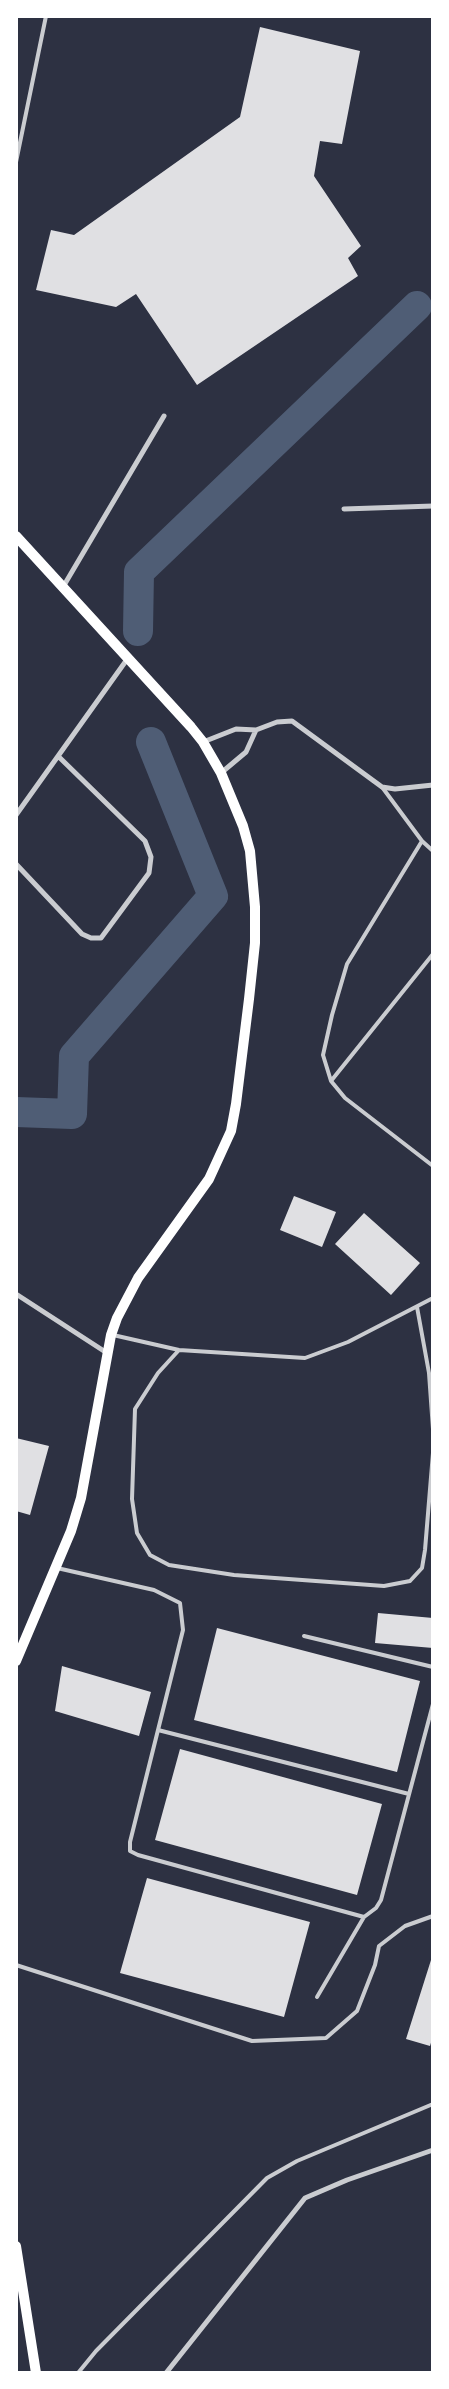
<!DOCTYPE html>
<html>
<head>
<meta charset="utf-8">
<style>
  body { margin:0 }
  #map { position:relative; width:449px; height:2389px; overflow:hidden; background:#2d3142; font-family:Quicksand,sans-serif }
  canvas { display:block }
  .frame { position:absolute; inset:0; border:18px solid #fff; pointer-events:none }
</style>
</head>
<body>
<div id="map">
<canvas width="449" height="2389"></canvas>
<div class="frame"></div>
</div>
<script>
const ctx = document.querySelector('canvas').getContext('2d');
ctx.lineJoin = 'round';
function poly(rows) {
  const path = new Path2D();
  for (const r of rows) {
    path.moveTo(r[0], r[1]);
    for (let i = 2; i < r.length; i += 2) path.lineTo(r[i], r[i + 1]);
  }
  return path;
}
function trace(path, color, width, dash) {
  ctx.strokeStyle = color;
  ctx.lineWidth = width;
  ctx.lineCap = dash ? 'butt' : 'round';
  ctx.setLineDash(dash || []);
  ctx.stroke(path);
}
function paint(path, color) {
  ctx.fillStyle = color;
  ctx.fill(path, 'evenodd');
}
const river = poly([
  [138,631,139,572,417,306],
  [16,1112,72,1114,74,1056,213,896,151,742]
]);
const building = poly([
  [260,27,360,51,342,144,320,141,314,176,361,246,348,258,358,276,197,385,136,294,116,307,36,290,51,230,74,235,240,117],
  [294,1196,336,1212,322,1247,280,1230],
  [364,1213,420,1263,391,1295,335,1244],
  [16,1438,49,1446,30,1515,16,1511],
  [378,1613,433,1618,433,1648,375,1643],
  [217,1628,420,1681,397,1772,194,1720],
  [62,1666,151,1692,139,1736,55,1711],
  [180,1749,382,1804,357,1895,155,1840],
  [147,1878,310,1922,284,2017,120,1973],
  [431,1960,433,1960,433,2036,430,2046,406,2039]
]);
const service = poly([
  [16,162,46,16],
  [382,787,422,841,347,964,332,1015,323,1055,331,1081,345,1098,433,1166],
  [422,841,433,851],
  [331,1081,433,954],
  [417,1307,429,1373,433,1429],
  [113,1335,179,1350,305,1358,348,1342,433,1298],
  [179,1350,158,1373,135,1409,132,1499,137,1533,150,1555,169,1565,234,1575,384,1586,410,1581,422,1568,425,1550,433,1453],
  [57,1568,154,1590,180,1603,183,1630,130,1842,130,1851,138,1855,364,1917],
  [304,1636,433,1667],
  [158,1730,409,1794],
  [16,1965,252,2041,326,2038,357,2011,375,1965,379,1946,405,1926,433,1916],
  [317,1997,364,1917,376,1908,381,1900,433,1704],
  [78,2373,96,2351,267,2178,297,2161,433,2104]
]);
const minor = poly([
  [344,509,433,506],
  [63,587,164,416],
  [203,742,236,729,256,730,277,722,292,721,382,787,395,789,433,785],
  [221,773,246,752,256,730],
  [16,815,128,658],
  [16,864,82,934,91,938,101,938,149,873,151,857,145,841,59,757],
  [16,1294,107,1353],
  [166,2373,305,2198,347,2180,433,2150]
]);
const secondary = poly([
  [16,536,191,727,203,742,221,773,243,826,250,851,255,907,255,943,249,999,236,1104,231,1131,209,1179,138,1278,117,1318,111,1335,81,1498,71,1531,16,1661],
  [16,2246,36,2373]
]);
trace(river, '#4f5d75', 30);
paint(building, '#e0e0e3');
trace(service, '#caccd0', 4);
trace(minor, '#caccd0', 5);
trace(secondary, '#fff', 10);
</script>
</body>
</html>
